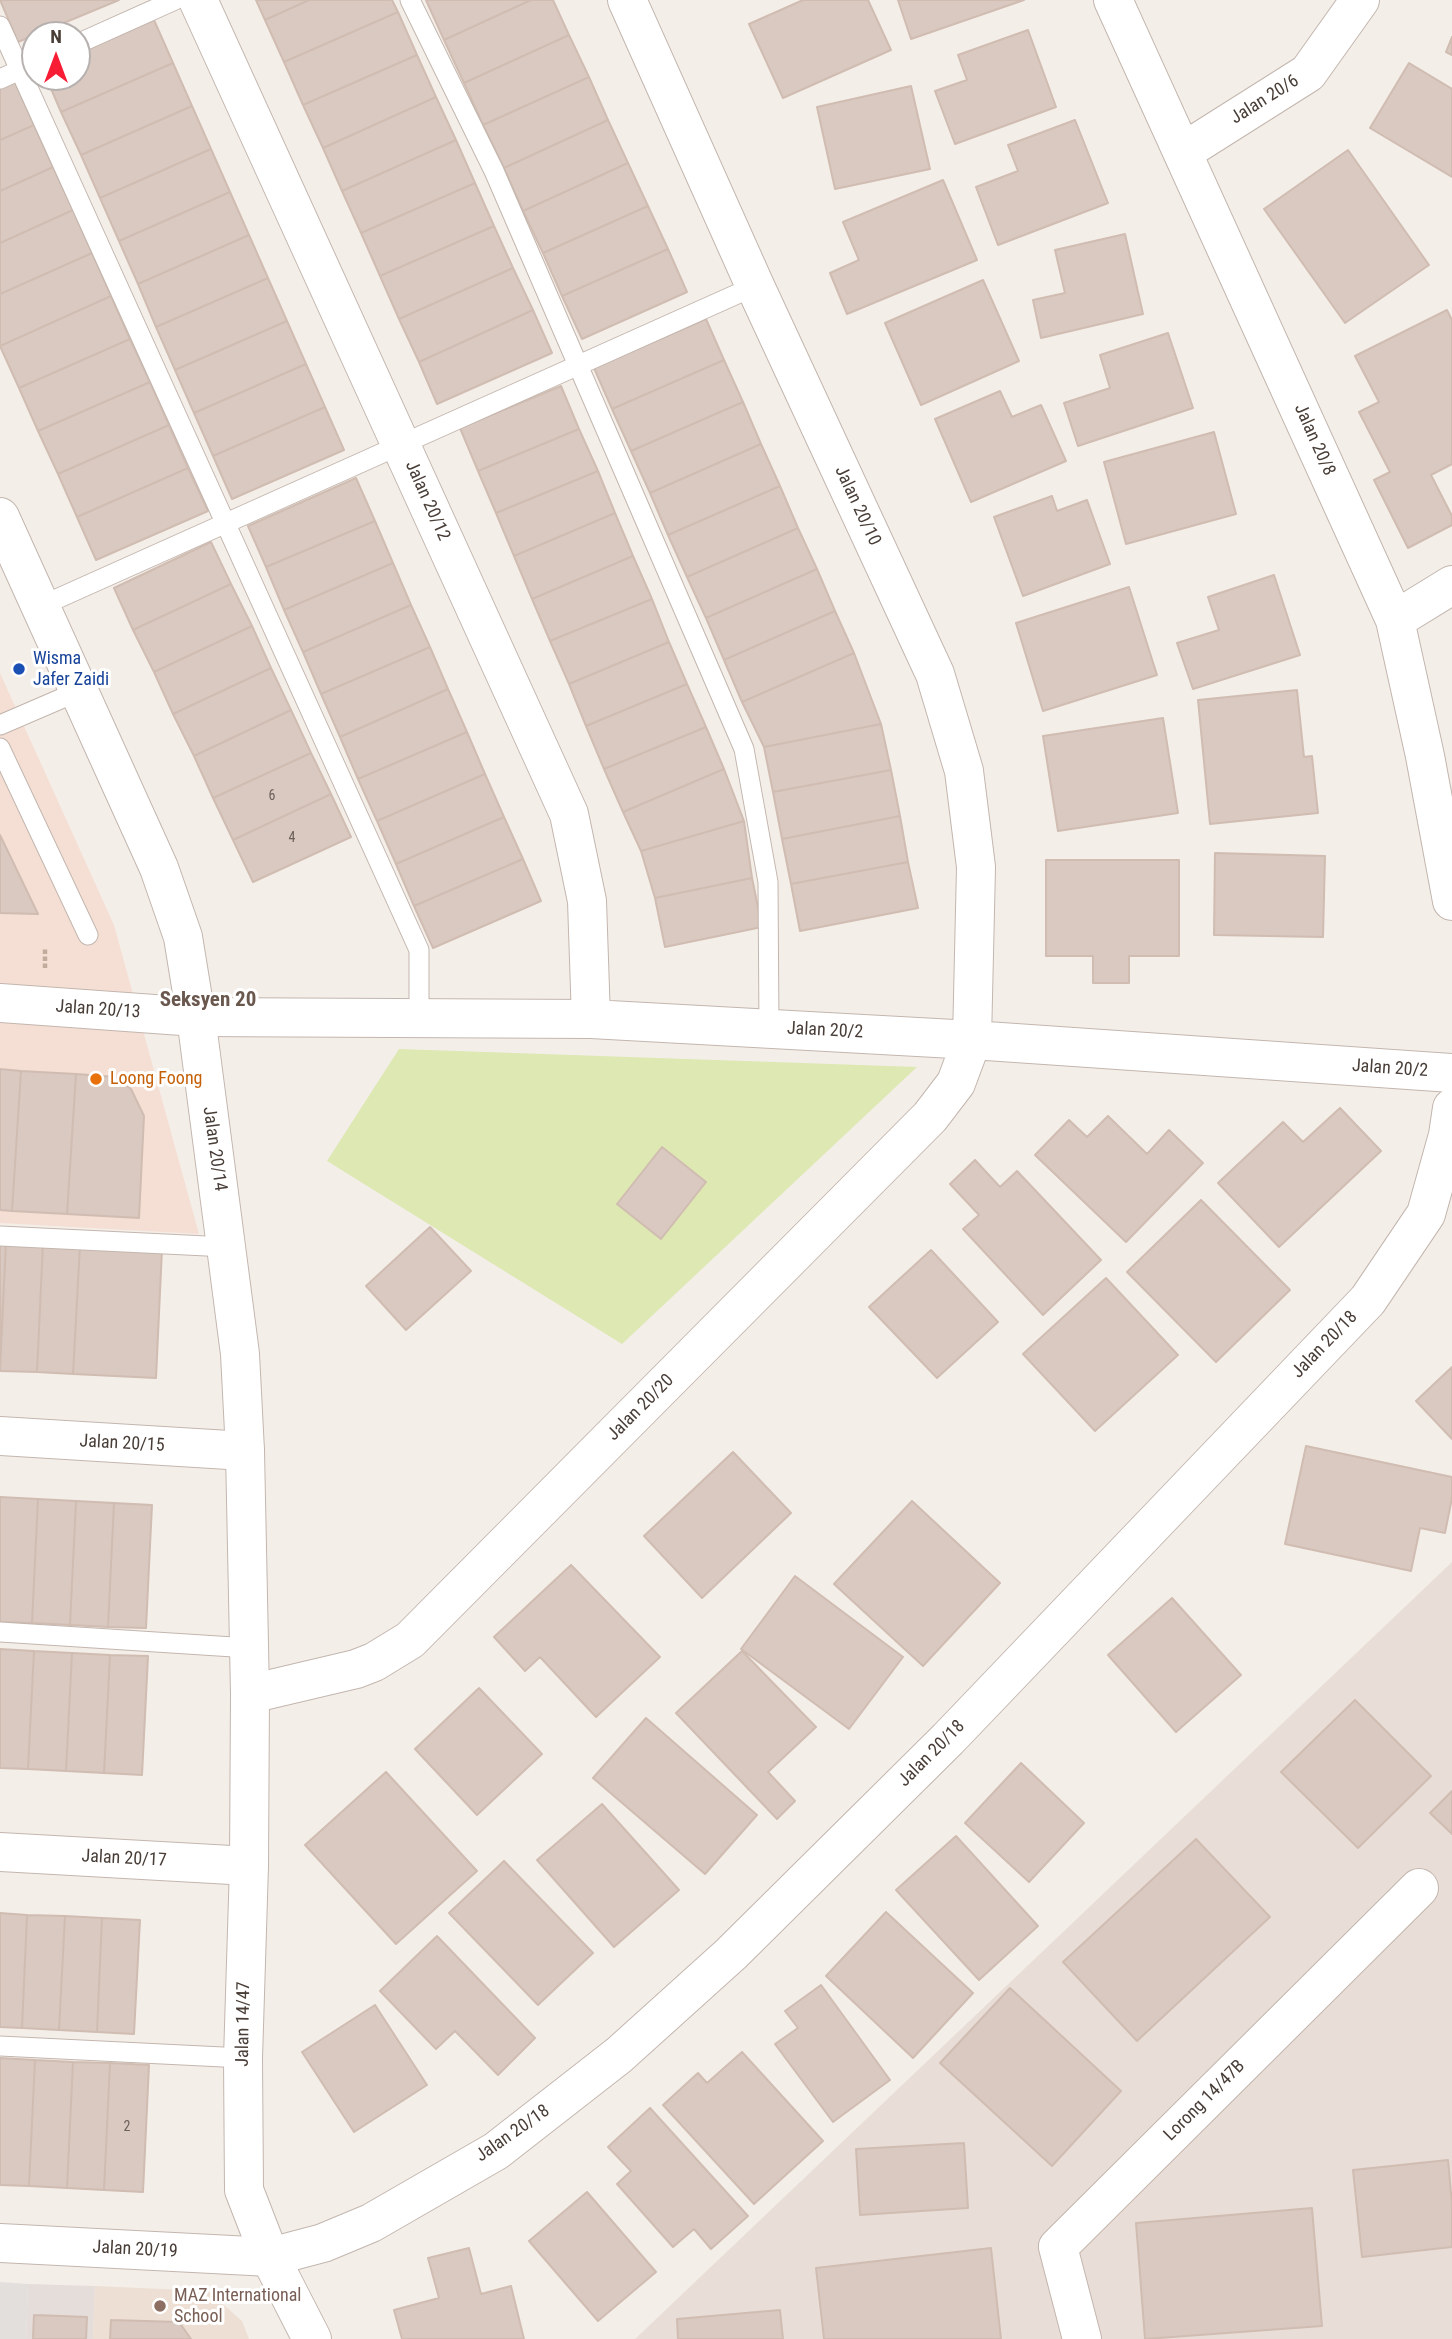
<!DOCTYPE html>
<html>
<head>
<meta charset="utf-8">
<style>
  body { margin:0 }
  #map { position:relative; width:1452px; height:2339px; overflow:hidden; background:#f4eee9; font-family:"Roboto Condensed",sans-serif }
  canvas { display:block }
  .north { position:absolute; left:21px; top:21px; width:70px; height:70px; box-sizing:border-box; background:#fff; border:2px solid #b6b1af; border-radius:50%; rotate:0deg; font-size:19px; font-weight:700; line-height:28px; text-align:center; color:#483d37 }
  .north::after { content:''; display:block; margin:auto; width:24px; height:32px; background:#f71d34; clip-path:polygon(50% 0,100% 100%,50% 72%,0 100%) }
</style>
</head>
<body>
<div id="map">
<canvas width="1452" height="2339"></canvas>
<div class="north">N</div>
</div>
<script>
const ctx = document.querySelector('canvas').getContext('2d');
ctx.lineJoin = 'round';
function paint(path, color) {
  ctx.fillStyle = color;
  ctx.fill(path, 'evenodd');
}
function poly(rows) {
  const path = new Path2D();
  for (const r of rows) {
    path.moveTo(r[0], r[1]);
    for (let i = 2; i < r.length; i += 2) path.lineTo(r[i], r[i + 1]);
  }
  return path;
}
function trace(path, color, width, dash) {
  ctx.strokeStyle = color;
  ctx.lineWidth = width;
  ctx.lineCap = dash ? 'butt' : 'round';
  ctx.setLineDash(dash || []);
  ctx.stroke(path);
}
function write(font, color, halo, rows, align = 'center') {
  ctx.font = font + ' "Roboto Condensed",sans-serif';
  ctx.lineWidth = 6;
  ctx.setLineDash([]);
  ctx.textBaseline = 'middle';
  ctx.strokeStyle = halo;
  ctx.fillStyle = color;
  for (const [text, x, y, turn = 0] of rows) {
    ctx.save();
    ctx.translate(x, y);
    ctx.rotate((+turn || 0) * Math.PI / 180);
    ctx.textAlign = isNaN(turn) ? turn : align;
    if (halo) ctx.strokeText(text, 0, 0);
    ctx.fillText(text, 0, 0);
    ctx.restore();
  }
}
const residential = poly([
  [1452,1562,1452,2339,635,2339]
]);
const commercial = poly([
  [0,673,114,925,199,1234,0,1223]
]);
const industrial = poly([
  [28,2284,95,2286,93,2339,26,2339]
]);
const education = poly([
  [95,2286,208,2291,242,2321,249,2339,93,2339]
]);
const green = poly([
  [399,1049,917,1067,622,1344,327,1161]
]);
const parking = poly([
  [0,2282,28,2284,26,2339,0,2339]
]);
const building = poly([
  [0,0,119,0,18,42,0,0],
  [256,0,309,0,265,20,256,0],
  [309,0,392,0,398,12,284,62,265,20,309,0],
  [426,0,531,0,444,40,426,0],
  [531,0,553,0,569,35,464,83,444,40,531,0],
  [803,0,868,0,891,50,783,98,749,24,803,0],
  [898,0,1024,0,911,39,898,0],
  [398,12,417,55,303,105,284,62,398,12],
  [154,20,173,63,61,112,46,77,77,77,77,54,154,20],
  [1028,30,1056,107,955,144,935,91,967,80,958,55,1028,30],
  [569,35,589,77,483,125,464,83,569,35],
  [1452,37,1452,55,1446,52,1452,37],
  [417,55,436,97,323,148,303,105,417,55],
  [173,63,192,106,81,155,61,112,173,63],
  [1409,63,1452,89,1452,177,1370,128,1409,63],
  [589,77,608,120,504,168,483,125,589,77],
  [15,82,34,125,0,140,0,88,15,82],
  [911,86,930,169,835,189,817,107,911,86],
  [436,97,456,140,342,191,323,148,436,97],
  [192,106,211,149,100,198,81,155,192,106],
  [608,120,628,163,523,211,504,168,608,120],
  [1075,120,1108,203,998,245,976,187,1018,171,1008,145,1075,120],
  [34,125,53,167,0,191,0,140,34,125],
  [456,140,475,183,361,233,342,191,456,140],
  [211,149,230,192,119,241,100,198,211,149],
  [1348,150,1429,265,1345,323,1264,209,1348,150],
  [628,163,648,206,543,253,523,211,628,163],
  [53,167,73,210,0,243,0,191,53,167],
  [943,180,977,260,847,314,830,273,859,260,843,222,943,180],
  [475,183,494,226,380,276,361,233,475,183],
  [230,192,249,235,138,284,119,241,230,192],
  [648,206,668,249,562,296,543,253,648,206],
  [73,210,92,253,0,294,0,243,73,210],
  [494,226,513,268,399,319,380,276,494,226],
  [1125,234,1143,314,1041,338,1033,300,1065,293,1055,250,1125,234],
  [249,235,268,278,156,327,138,284,249,235],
  [668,249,687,292,582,339,562,296,668,249],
  [92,253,111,296,0,346,0,294,92,253],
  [513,268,533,310,419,362,399,319,513,268],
  [268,278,287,321,175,370,156,327,268,278],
  [983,280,1019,361,921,405,885,323,983,280],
  [111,296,130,339,19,388,0,346,111,296],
  [533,310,552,353,437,404,419,362,533,310],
  [1447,310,1452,320,1452,464,1431,475,1452,516,1452,525,1408,548,1374,480,1390,472,1359,412,1379,402,1355,356,1447,310],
  [706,319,724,360,612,409,594,368,706,319],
  [287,321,306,364,194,413,175,370,287,321],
  [1168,333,1193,408,1078,446,1064,403,1110,388,1100,355,1168,333],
  [130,339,150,382,38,431,19,388,130,339],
  [724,360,743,402,631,451,612,409,724,360],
  [306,364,325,407,213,456,194,413,306,364],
  [150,382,169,425,58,474,38,431,150,382],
  [561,386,579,429,478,471,460,428,561,386],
  [1000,391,1012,417,1041,405,1066,461,971,502,935,419,1000,391],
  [743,402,761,444,650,493,631,451,743,402],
  [325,407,344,450,232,499,213,456,325,407],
  [169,425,188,468,77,517,58,474,169,425],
  [579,429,598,471,496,513,478,471,579,429],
  [1214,432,1236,514,1126,544,1104,462,1214,432],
  [761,444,780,486,668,535,650,493,761,444],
  [188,468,208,511,96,560,77,517,188,468],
  [598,471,615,513,514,556,496,513,598,471],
  [356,478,375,521,266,567,248,526,356,478],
  [780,486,798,528,687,577,668,535,780,486],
  [1052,496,1057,511,1087,500,1110,564,1023,596,994,517,1052,496],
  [615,513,633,556,532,599,514,556,615,513],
  [375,521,393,563,284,610,266,567,375,521],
  [798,528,817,569,706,618,687,577,798,528],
  [211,542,231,584,133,630,114,588,211,542],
  [633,556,652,599,550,641,532,599,633,556],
  [393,563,411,605,303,652,284,610,393,563],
  [817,569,835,611,724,660,706,618,817,569],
  [1274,575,1300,655,1193,689,1177,643,1219,630,1208,597,1274,575],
  [231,584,252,626,154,672,133,630,231,584],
  [1129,587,1157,675,1043,711,1016,623,1129,587],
  [652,599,669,642,569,684,550,641,652,599],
  [411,605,430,647,321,694,303,652,411,605],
  [835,611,854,653,742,702,724,660,835,611],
  [252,626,271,668,173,714,154,672,252,626],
  [669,642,687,684,586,726,569,684,669,642],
  [430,647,448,689,340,737,321,694,430,647],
  [854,653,881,724,764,747,742,702,854,653],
  [271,668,291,710,194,756,173,714,271,668],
  [687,684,706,727,604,769,586,726,687,684],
  [448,689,467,732,358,779,340,737,448,689],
  [1297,690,1304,757,1312,756,1318,813,1210,824,1198,700,1297,690],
  [291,710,311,753,213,798,194,756,291,710],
  [1163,718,1178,813,1058,831,1043,736,1163,718],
  [881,724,891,770,773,792,764,747,881,724],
  [706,727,724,769,623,812,604,769,706,727],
  [467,732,485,774,377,821,358,779,467,732],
  [311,753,331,794,233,840,213,798,311,753],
  [724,769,744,821,641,851,623,812,724,769],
  [891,770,900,816,782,839,773,792,891,770],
  [485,774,504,817,396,864,377,821,485,774],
  [331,794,351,837,253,882,233,840,331,794],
  [900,816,908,862,791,884,782,839,900,816],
  [504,817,523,859,414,906,396,864,504,817],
  [744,821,752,878,655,898,641,851,744,821],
  [0,835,38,914,0,913,0,835],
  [1215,853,1325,856,1323,937,1214,935,1215,853],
  [523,859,541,901,433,948,414,906,523,859],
  [1046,860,1179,860,1179,956,1129,956,1129,983,1093,983,1093,956,1046,956,1046,860],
  [908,862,918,908,800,931,791,884,908,862],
  [752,878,762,927,665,947,655,898,752,878],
  [0,1069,21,1071,12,1211,0,1210,0,1069],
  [21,1071,76,1074,67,1214,12,1211,21,1071],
  [76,1074,116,1077,131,1089,144,1116,139,1218,67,1214,76,1074],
  [1340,1108,1381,1151,1279,1247,1218,1183,1283,1122,1303,1142,1340,1108],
  [1108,1116,1147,1154,1169,1130,1203,1163,1126,1242,1035,1155,1069,1120,1087,1137,1108,1116],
  [662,1147,706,1182,661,1239,617,1204,662,1147],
  [975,1160,1000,1187,1017,1171,1101,1260,1043,1315,963,1229,979,1215,950,1184,975,1160],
  [1201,1200,1290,1290,1216,1362,1127,1272,1201,1200],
  [430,1227,471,1271,406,1330,366,1286,430,1227],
  [0,1242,6,1242,0,1365,0,1242],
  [6,1242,43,1243,37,1372,0,1371,6,1242],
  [43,1243,80,1245,73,1374,37,1372,43,1243],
  [80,1245,162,1249,156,1378,73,1374,80,1245],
  [931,1250,998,1322,937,1378,869,1307,931,1250],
  [1106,1278,1178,1355,1095,1431,1023,1354,1106,1278],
  [1452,1367,1452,1439,1416,1401,1452,1367],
  [1306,1446,1452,1477,1452,1498,1445,1533,1420,1528,1411,1571,1285,1544,1306,1446],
  [733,1452,791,1513,702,1598,644,1536,733,1452],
  [0,1497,38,1499,32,1623,0,1622,0,1497],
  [38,1499,76,1501,70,1625,32,1623,38,1499],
  [76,1501,114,1503,108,1627,70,1625,76,1501],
  [912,1501,1000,1583,923,1666,834,1584,912,1501],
  [114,1503,152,1505,146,1628,108,1627,114,1503],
  [571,1565,660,1657,596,1717,540,1657,525,1671,494,1637,571,1565],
  [795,1576,903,1657,849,1729,741,1649,795,1576],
  [1172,1598,1241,1675,1176,1732,1108,1655,1172,1598],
  [0,1649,34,1651,28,1769,0,1768,0,1649],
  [34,1651,72,1653,66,1771,28,1769,34,1651],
  [742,1651,816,1727,768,1772,795,1801,777,1819,676,1713,742,1651],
  [72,1653,110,1655,104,1773,66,1771,72,1653],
  [110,1655,148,1656,142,1775,104,1773,110,1655],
  [479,1688,542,1754,477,1815,415,1749,479,1688],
  [1355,1700,1431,1776,1358,1848,1281,1772,1355,1700],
  [646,1718,757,1815,705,1874,593,1778,646,1718],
  [1021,1763,1084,1823,1029,1882,965,1823,1021,1763],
  [386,1772,477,1871,396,1944,305,1845,386,1772],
  [1452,1791,1452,1834,1430,1813,1452,1791],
  [602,1804,679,1890,614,1947,537,1860,602,1804],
  [956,1836,1038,1926,979,1980,896,1890,956,1836],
  [1196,1839,1270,1917,1137,2041,1063,1962,1196,1839],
  [504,1861,593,1953,538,2005,449,1913,504,1861],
  [886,1912,973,1993,913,2058,826,1976,886,1912],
  [0,1913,27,1915,22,2028,0,2027,0,1913],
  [27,1915,65,1916,59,2030,22,2028,27,1915],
  [65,1916,102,1918,97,2032,59,2030,65,1916],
  [102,1918,140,1920,134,2034,97,2032,102,1918],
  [437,1936,535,2038,498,2075,455,2031,436,2049,380,1991,437,1936],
  [821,1985,890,2080,833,2122,775,2044,798,2028,785,2011,821,1985],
  [1010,1988,1121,2091,1052,2166,940,2063,1010,1988],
  [375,2005,427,2085,354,2132,302,2052,375,2005],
  [742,2052,823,2141,754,2204,663,2105,698,2073,707,2083,742,2052],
  [0,2058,35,2060,29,2186,0,2185,0,2058],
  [35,2060,73,2062,67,2188,29,2186,35,2060],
  [73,2062,110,2063,104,2190,67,2188,73,2062],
  [110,2063,149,2065,143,2192,104,2190,110,2063],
  [650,2108,748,2216,711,2249,694,2229,673,2247,617,2184,631,2171,608,2147,650,2108],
  [964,2143,968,2208,860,2215,856,2149,964,2143],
  [1448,2160,1452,2204,1452,2247,1362,2257,1353,2170,1448,2160],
  [587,2192,656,2272,598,2321,529,2241,587,2192],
  [1312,2208,1322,2326,1145,2339,1136,2223,1312,2208],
  [469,2248,481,2294,511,2286,524,2339,402,2339,394,2310,439,2298,428,2258,469,2248],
  [991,2248,1001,2339,824,2339,816,2268,991,2248],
  [780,2310,783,2339,678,2339,677,2319,780,2310],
  [34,2315,87,2317,86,2339,33,2339,34,2315],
  [111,2320,179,2322,191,2339,110,2339,111,2320]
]);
const path = poly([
  [45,967,45,947],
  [45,968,45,947]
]);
const service = poly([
  [410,0,494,171,744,749,768,882,769,1028],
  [0,26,419,950,419,1017],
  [77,44,175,0],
  [0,79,35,63],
  [41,606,755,286],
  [0,725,79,691],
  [0,748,88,935],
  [0,1236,227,1247],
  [0,1632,249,1648],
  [0,2046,243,2058]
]);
const minor = poly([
  [198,0,569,814,587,901,591,1019],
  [1113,0,1395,620,1425,756,1452,901],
  [1183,152,1308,73,1360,0],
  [1395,620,1452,585],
  [196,1017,591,1019,972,1040,1452,1073],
  [0,1436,245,1451],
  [250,1694,356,1669,374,1662,410,1640,930,1117,956,1083,972,1040,976,867,964,771,935,674,755,286,627,0],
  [0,1852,249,1866],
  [0,2243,270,2257,323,2243,371,2223,496,2151,619,2055,731,1954,948,1739,1368,1300,1426,1214,1448,1135,1452,1108],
  [1082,2339,1058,2247,1419,1888]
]);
const tertiary = poly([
  [0,517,159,868,183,937,196,1017,240,1354,245,1451,250,1694,249,1866,243,2058,244,2190,270,2257,312,2339],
  [0,1003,196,1017]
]);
const markers = [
  [19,669,7,"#1a4fb4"],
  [96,1079,7,"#e8710a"],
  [160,2306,7,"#8d6e63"]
];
const numberNames = [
  ["6",272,796],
  ["4",292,838],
  ["2",127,2127]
];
const streetNames = [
  ["Jalan 20/6",1265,100,-32],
  ["Jalan 20/8",1314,440,66],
  ["Jalan 20/12",427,501,66],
  ["Jalan 20/10",857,506,65],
  ["Jalan 20/13",98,1010,4],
  ["Jalan 20/2",825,1031,3],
  ["Jalan 20/2",1390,1069,4],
  ["Jalan 20/14",214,1149,82],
  ["Jalan 20/18",1325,1345,-46],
  ["Jalan 20/20",641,1408,-45],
  ["Jalan 20/15",122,1444,3],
  ["Jalan 20/18",932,1754,-45],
  ["Jalan 20/17",124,1859,3],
  ["Jalan 14/47",244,2024,-89],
  ["Lorong 14/47B",1205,2101,-45],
  ["Jalan 20/18",513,2134,-35],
  ["Jalan 20/19",135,2250,3]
];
const transitNames = [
  ["Wisma",33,659],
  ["Jafer Zaidi",33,680]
];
const foodNames = [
  ["Loong Foong",110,1079]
];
const educationNames = [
  ["MAZ International",174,2296],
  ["School",174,2317]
];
const quarterNames = [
  ["Seksyen 20",208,1001]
];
paint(residential, '#e8ded7');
paint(commercial, '#f5dfd4');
paint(industrial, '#e4ddda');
paint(education, '#eddfd3');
paint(green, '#dde8b2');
paint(parking, '#e2dfdd');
paint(building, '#d9c9c1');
trace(building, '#d0bcb1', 2);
trace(service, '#c3b6ae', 21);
trace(minor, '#c3b6ae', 40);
trace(tertiary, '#c3b6ae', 40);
trace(path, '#c1ab9d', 4.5, [3.5, 3.5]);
trace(service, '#fff', 19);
trace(minor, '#fff', 38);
trace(tertiary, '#fff', 38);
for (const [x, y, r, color] of markers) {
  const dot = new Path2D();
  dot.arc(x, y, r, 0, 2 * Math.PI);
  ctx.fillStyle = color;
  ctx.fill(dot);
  trace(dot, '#fff', 2.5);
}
write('14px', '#6c605a', null, numberNames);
write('18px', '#483d37', '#fff', streetNames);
write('18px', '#164399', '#fff', transitNames, 'left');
write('18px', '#c56008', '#fff', foodNames, 'left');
write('18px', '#785e54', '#fff', educationNames, 'left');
write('bold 21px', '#6a584e', '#fff', quarterNames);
</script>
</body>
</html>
